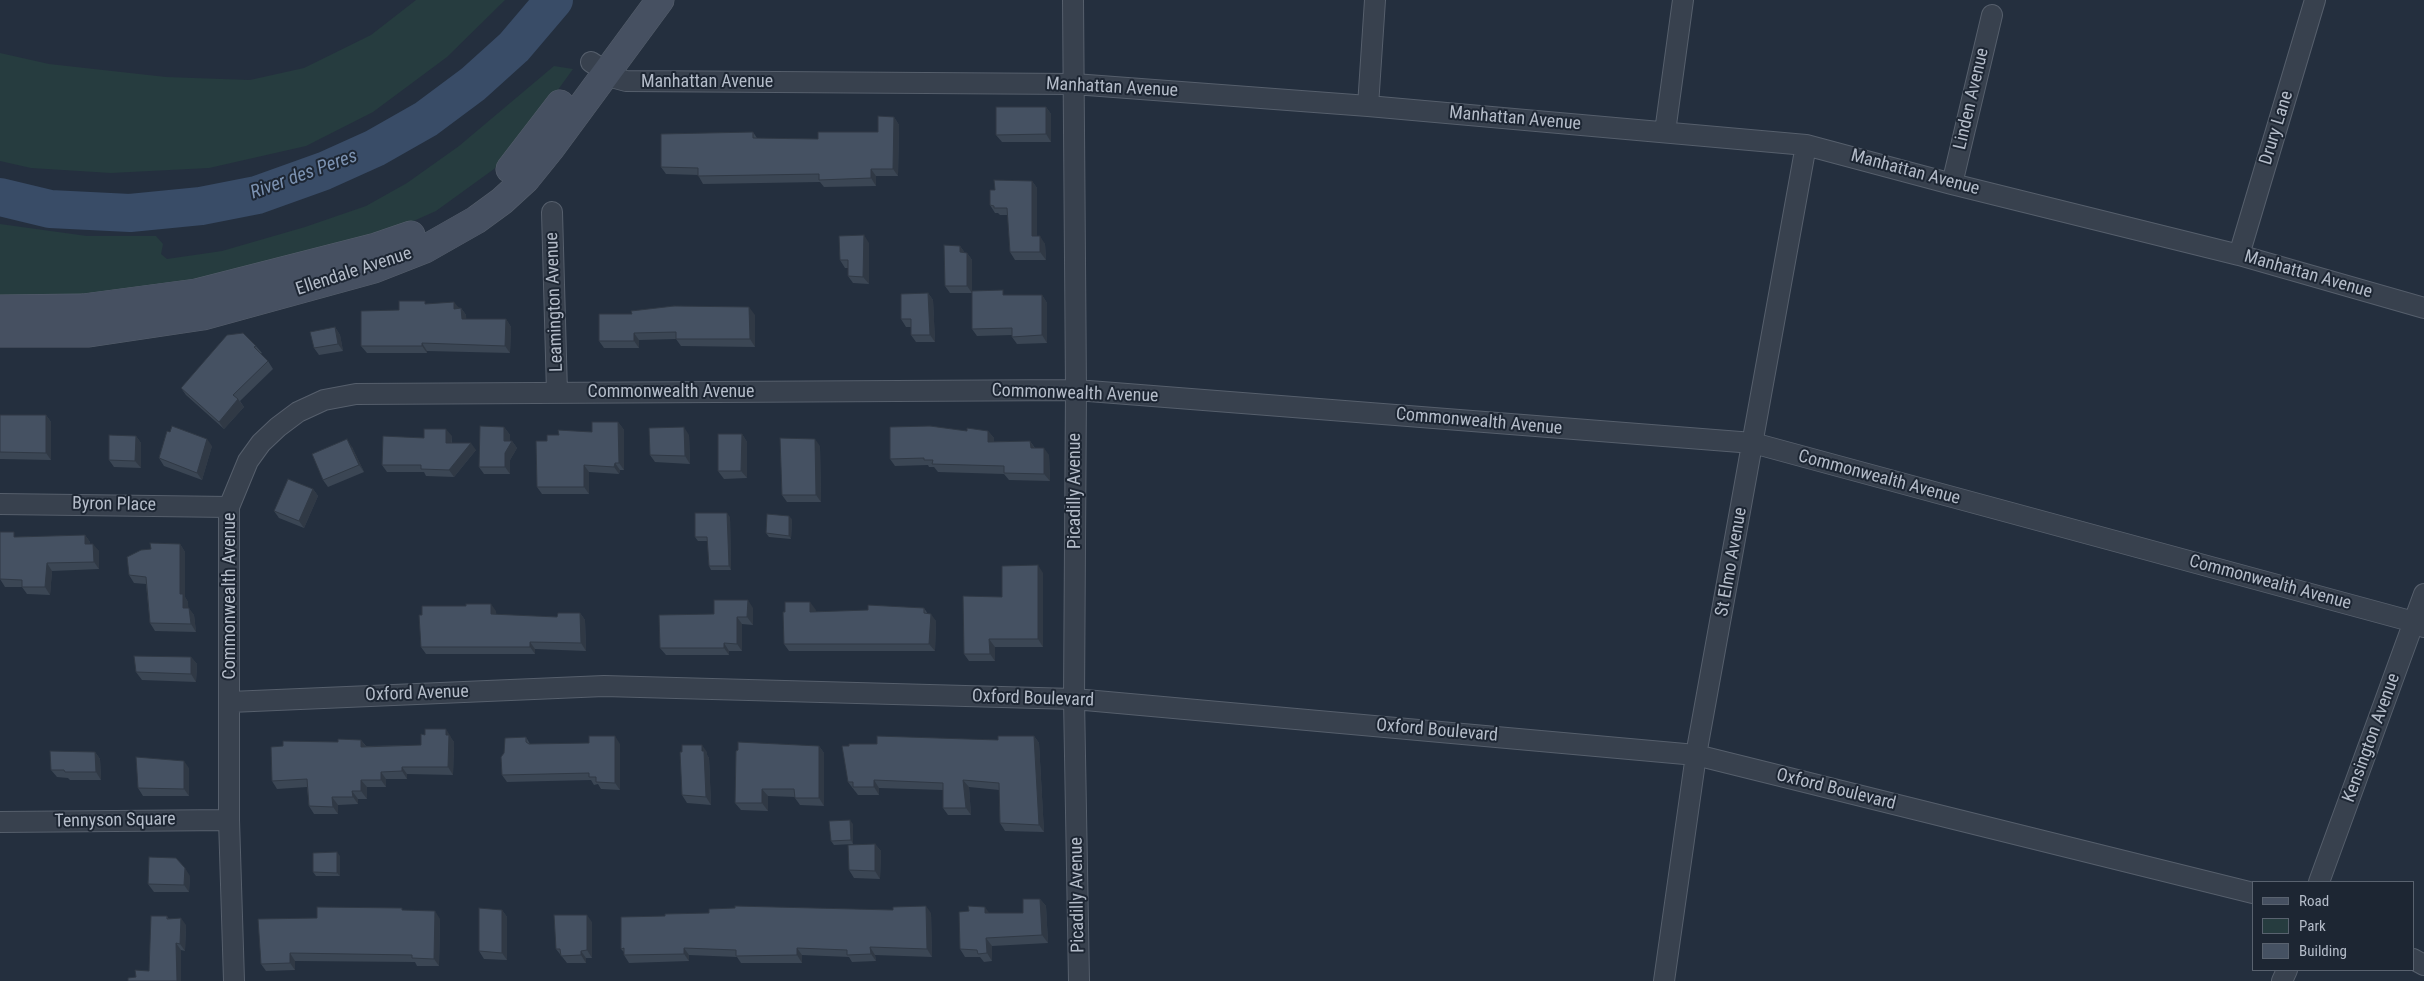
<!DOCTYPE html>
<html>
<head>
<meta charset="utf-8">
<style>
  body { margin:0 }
  #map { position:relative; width:2424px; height:981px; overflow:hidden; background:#242f3e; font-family:"Roboto Condensed",sans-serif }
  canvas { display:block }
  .legend { position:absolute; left:2252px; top:881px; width:162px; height:90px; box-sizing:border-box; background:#1d2633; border:1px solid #59626f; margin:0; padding:6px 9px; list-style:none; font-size:15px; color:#b4bcc9 }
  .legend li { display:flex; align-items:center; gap:10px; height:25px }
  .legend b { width:25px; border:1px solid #59626f }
</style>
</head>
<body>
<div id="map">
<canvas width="2424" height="981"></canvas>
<ul class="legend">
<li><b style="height:6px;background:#465061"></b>Road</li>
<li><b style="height:14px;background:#263c3f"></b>Park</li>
<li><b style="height:14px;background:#455162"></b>Building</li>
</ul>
</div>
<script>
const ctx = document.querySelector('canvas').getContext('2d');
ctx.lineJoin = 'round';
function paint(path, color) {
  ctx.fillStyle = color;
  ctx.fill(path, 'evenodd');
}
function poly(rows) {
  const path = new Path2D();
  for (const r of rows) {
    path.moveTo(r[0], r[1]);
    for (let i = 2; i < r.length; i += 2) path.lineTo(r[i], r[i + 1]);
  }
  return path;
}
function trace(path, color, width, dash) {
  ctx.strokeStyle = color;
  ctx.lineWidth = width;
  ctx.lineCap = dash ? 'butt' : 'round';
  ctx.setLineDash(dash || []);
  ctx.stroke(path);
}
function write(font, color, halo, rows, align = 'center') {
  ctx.font = font + ' "Roboto Condensed",sans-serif';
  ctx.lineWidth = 4;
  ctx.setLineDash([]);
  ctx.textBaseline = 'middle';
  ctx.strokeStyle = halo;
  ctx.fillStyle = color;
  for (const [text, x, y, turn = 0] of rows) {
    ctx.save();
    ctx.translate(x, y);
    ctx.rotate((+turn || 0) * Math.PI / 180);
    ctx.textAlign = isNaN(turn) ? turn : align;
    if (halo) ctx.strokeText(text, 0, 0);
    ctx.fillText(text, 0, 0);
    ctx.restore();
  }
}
const green = poly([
  [416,0,505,0,447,57,373,112,306,146,209,168,111,173,31,168,0,161,0,53,49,64,166,77,250,80,304,68,371,35],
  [554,66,573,69,521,141,494,169,436,211,391,231,176,288,0,302,0,224,87,236,156,236,163,244,161,254,167,259,222,251,305,227,366,206,407,183,459,146]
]);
const river = poly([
  [0,197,50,209,130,213,201,206,257,195,324,171,375,148,426,119,473,84,514,47,554,0]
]);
const street = poly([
  [1073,0,1076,390,1074,699,1079,981],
  [591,62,615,78,626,81,1074,84,1368,106,1806,145,1952,184,2239,255,2424,308],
  [1368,106,1375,0],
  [1665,132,1683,0],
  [1952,184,1992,15],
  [552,212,557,393],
  [2239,255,2315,0],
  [0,504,229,507],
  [230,702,604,686,1074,699,1696,755,2253,893],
  [0,822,229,820],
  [2319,882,2424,594],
  [2413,959,2424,965],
  [234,981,229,820,229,507,248,461,261,443,278,427,298,412,324,400,356,394,1076,390,1753,443,2414,622,2424,627],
  [1664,981,1696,755,1806,145],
  [2282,981,2287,970]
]);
const secondary = poly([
  [510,169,560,104],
  [0,309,83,308,196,293,376,247,411,235],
  [0,333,89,333,203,316,374,269,425,249,476,220,502,201,526,179,551,148,660,0]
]);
const wall = poly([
  [1046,107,1051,114,1051,142,1002,142,996,135],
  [894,117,899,125,898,176,876,176,876,186,824,187,820,182,703,184,698,175,666,174,661,167,753,132,757,138,818,139,878,132],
  [1032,181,1037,188,1037,236,1045,244,1046,260,1015,260,1010,252,1008,215,1000,215,998,213,995,213,990,205,995,190],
  [869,243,869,284,853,283,848,276,848,268,845,268,840,260],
  [960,246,965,253,967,253,972,260,972,293,950,293,945,286],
  [928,293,933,300,935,342,916,342,911,335,911,327,906,327,901,319],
  [1006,295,1042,295,1047,303,1047,343,1017,344,1012,337,1012,335,977,336,972,329],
  [427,304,461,308,466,315,466,319,506,319,511,327,510,353,427,351,427,353,367,353,361,346,399,310],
  [599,314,755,315,755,347,681,346,676,339,639,340,639,348,604,348,599,341],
  [335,327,340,335,343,351,319,355,314,348],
  [256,346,262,353,260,354,268,361,273,369,240,401,244,407,224,429,186,395,181,388],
  [0,415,46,415,51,422,51,460,0,459],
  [618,422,624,430,624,470,620,470,619,474,589,472,589,494,542,494,537,487,547,441,592,432],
  [504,427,510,435,510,441,512,441,517,448,510,460,510,474,484,474,479,467],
  [967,431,988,431,994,438,994,442,1030,441,1035,448,1049,455,1050,481,1009,480,1004,474,938,472,934,467,929,467,928,465,895,466,890,459],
  [742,434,747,442,747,478,724,479,718,471],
  [689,435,690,464,655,462,650,455],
  [136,436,141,443,141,468,114,467,109,460],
  [452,436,452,443,476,450,454,477,426,476,424,472,387,472,382,465,424,438],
  [212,446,202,480,164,466,159,458],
  [820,446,821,502,787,502,782,495],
  [352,447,364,472,328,487,323,480],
  [313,489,318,496,304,528,279,518,274,511],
  [730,517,731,570,711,570,709,566,708,541,698,541,695,537],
  [792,519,791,539,769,537,766,533],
  [85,535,90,542,90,544,99,551,99,569,52,571,50,595,27,594,22,587,5,587,0,579,18,537],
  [180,544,185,552,185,597,188,602,188,608,194,615,196,632,155,631,150,623,146,584,134,583,129,575,151,549],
  [1043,573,1043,647,995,647,995,661,969,661,964,654,1002,597],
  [466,606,496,611,496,615,557,617,580,613,585,620,586,651,535,649,535,654,426,654,421,647,422,615],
  [753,608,753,625,742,624,742,651,729,651,729,655,666,655,660,648,714,614],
  [924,608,928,614,936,621,935,651,789,651,784,644,816,610,815,612],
  [191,657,197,664,196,682,142,680,136,672],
  [1034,736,1039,743,1044,832,1005,831,1000,823,999,790,969,787,971,815,948,815,943,808,943,790,879,788,879,795,858,795,848,782,849,746,877,744,998,740],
  [451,737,451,738,454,742,453,775,407,774,407,779,386,779,386,787,367,787,367,799,358,799,358,804,338,805,338,814,314,814,309,806,307,787,277,789,272,781,338,742,361,740,366,746,421,745],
  [526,737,530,744,620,744,620,790,601,789,598,784,594,785,591,780,507,782,502,775],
  [819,746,824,753,824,806,800,805,795,798,795,797,768,796,768,811,741,810,735,803],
  [95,752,100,759,101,780,70,780,68,778,57,777,51,770],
  [707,752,707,755,709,758,711,805,687,803,682,795],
  [189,768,189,796,143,796,138,788],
  [853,824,853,844,834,845,831,841],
  [875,844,881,851,880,879,854,878,849,870],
  [340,856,340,876,316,876,313,872],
  [190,876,189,892,154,892,148,884],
  [1040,899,1046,906,1048,943,992,946,992,961,984,962,980,957,965,957,960,949,990,913,1023,913],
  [403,910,440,919,439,966,417,966,415,962,295,961,295,970,266,971,261,964,317,918],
  [502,910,507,917,507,960,484,959,479,951],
  [931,913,932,957,875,955,876,961,852,962,849,957,802,955,802,963,741,963,737,957,689,955,689,961,629,963,624,955,624,952,621,949],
  [167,916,169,919,186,925,185,951,181,950,181,981,128,981,149,971],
  [592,922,592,958,586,958,586,963,567,963,556,949]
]);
const shadedWall = poly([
  [1046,107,1051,114,1051,142,1046,134],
  [894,117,899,125,898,176,893,169],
  [871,169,876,176,876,186,871,178],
  [1032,181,1037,188,1037,244,1032,236],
  [864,235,869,243,869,284,863,277],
  [1040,236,1045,244,1046,260,1040,252],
  [960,246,965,253,960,252],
  [967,253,972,260,972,293,967,286],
  [928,293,933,300,935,342,930,335],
  [1042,295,1047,303,1047,343,1042,335],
  [454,302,460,309,454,309],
  [749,307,755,315,755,347,750,339],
  [461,308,466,315,467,327,462,319],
  [506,319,511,327,510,353,505,346],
  [335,327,340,335,343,351,338,344],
  [634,333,639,340,639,348,634,341],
  [422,343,427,351,427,353,422,346],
  [238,399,244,407,224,429,219,422],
  [46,415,51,422,51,460,46,453],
  [618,422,624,430,624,470,619,463],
  [504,427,510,435,510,445,512,441,517,448,510,460,510,474,505,467],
  [684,427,689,435,690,464,685,456],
  [446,429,452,436,451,450,446,443],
  [988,431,994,438,994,449,988,442],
  [742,434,747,442,747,478,741,471],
  [136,436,141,443,141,468,135,461],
  [207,439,212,446,202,480,197,473],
  [347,439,352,447,364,472,359,465],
  [815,439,820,446,821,502,816,495],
  [1030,441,1035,449,1031,448],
  [471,443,476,450,454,477,449,470],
  [1044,448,1049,455,1050,481,1044,474],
  [615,463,620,470,619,474,614,467],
  [584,465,589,472,589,494,584,487],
  [313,489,318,496,304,528,299,521],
  [727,513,730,517,731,570,729,566],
  [789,516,792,519,791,539,789,536],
  [85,535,90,542,90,551,85,544],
  [93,544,99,551,99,569,94,562],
  [180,544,185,552,185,597,188,602,189,615,183,608,180,594],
  [47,563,52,571,50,595,45,587],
  [1038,565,1043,573,1043,647,1038,639],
  [748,600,753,608,753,625,747,617],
  [810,602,816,610,815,620,810,612],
  [491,604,496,611,497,622,491,614],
  [189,608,194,615,196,632,191,624],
  [580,613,585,620,586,651,581,643],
  [931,614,936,621,935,651,929,644],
  [737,617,742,624,742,651,737,644],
  [989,639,995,647,995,661,990,654],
  [530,642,535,649,535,654,530,647],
  [724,643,729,651,729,655,724,648],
  [191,657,197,664,196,682,191,674],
  [446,729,451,737,451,738,454,742,453,775,448,767],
  [615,736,620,744,620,790,615,783],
  [1034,736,1039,743,1044,832,1039,825],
  [361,740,366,747,361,747],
  [702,745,707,752,707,755,709,758,711,805,706,797],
  [819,746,824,753,824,806,819,798],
  [95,752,100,759,101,780,96,772],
  [184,761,189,768,189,796,184,789],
  [402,767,407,774,407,779,402,771],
  [381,772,386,779,386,787,381,780],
  [361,780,367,787,367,799,361,791],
  [874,780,879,788,879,795,874,787],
  [963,780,969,787,971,815,966,808],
  [762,789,768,796,768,811,762,803],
  [352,791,358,799,358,804,353,797],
  [332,797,338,805,338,814,333,807],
  [850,820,853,824,853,844,851,840],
  [875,844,881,851,880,879,875,871],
  [337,852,340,856,340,876,337,873],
  [185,868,190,876,189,892,184,885],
  [1040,899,1046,906,1048,943,1042,935],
  [926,906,931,913,932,957,927,949],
  [985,907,990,914,985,913],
  [502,910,507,917,507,960,502,953],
  [435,911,440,919,439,966,434,959],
  [587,915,592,922,592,958,587,950],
  [181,918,186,925,185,951,180,944],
  [986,938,992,946,992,961,987,953],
  [176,943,181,950,181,981,177,981],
  [870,947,875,955,876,961,871,954],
  [684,948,689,955,689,961,684,954],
  [797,948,802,955,802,963,797,955],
  [581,951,586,958,586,963,581,955],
  [290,953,295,961,295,970,290,963]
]);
const building = poly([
  [996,107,1046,107,1046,134,996,135,996,107],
  [878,116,894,117,893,169,871,169,871,178,819,180,819,174,698,176,698,168,661,167,661,134,753,132,753,138,818,139,818,132,878,132,878,116],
  [994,180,1032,181,1032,236,1040,236,1040,252,1010,252,1007,208,994,208,994,206,990,205,990,190,995,190,994,180],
  [864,235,863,277,848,276,848,260,840,260,839,236,864,235],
  [944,245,960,246,960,252,967,253,967,286,945,286,944,245],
  [1003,290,1003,295,1042,295,1042,335,1012,337,1012,328,972,329,972,291,1003,290],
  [928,293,930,335,911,335,911,319,901,319,901,294,928,293],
  [399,301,425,301,425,304,454,302,454,309,461,308,462,319,506,319,505,346,422,343,422,346,361,346,361,311,399,310,399,301],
  [674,306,749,307,750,339,676,339,676,332,634,333,634,341,599,341,599,314,632,314,631,311,674,306],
  [335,327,338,344,314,348,310,332,335,327],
  [243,333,256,346,254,347,268,361,233,395,238,399,219,422,181,388,227,335,243,333],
  [0,415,46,415,46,453,0,452,0,415],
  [592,422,618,422,619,463,615,463,614,467,584,465,584,487,537,487,536,441,547,441,547,435,559,435,558,430,592,432,592,422],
  [172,426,207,439,197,473,159,458,167,431,170,432,172,426],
  [480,426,504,427,504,441,512,441,505,453,505,467,479,467,480,426],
  [930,426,967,431,967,428,988,431,988,442,1030,441,1031,448,1044,448,1044,474,1004,473,1004,466,932,464,933,460,924,460,924,458,890,459,890,427,930,426],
  [684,427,685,456,650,455,649,428,684,427],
  [424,429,446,429,446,443,471,443,449,470,421,469,421,465,382,465,383,436,424,438,424,429],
  [718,434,742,434,741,471,718,471,718,434],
  [109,435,136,436,135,461,109,460,109,435],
  [780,438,815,439,816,495,782,495,780,438],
  [347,439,359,465,323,480,312,454,347,439],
  [288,479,313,489,299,521,274,511,288,479],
  [695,513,727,513,729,566,709,566,707,537,695,537,695,513],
  [767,514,789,516,789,536,766,533,767,514],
  [0,532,14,532,14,537,16,537,85,535,85,544,93,544,94,562,47,563,45,587,22,587,22,580,0,579,0,532],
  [150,543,180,544,180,594,183,594,183,608,189,608,191,624,150,623,146,577,129,575,127,557,141,550,151,549,150,543],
  [1038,565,1038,639,989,639,990,654,964,654,963,596,1002,597,1002,566,1038,565],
  [714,600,748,600,747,617,737,617,737,644,724,643,724,648,660,648,659,615,714,614,714,600],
  [785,602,810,602,810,612,868,610,868,605,924,608,924,613,931,614,929,644,784,644,783,612,785,612,785,602],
  [466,604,491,604,491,614,557,617,558,613,580,613,581,643,530,642,530,647,421,647,419,615,422,615,422,606,466,606,466,604],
  [134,656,191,657,191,674,136,672,134,656],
  [425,729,446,729,446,735,449,735,448,767,402,767,402,771,381,772,381,780,361,780,361,791,352,791,353,797,332,797,333,807,309,806,307,779,272,781,271,747,283,746,283,741,338,742,338,739,361,740,361,747,421,745,421,734,425,735,425,729],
  [589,736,615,736,615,783,596,782,596,777,589,777,589,773,502,775,501,757,504,753,505,738,526,737,526,742,529,744,589,743,589,736],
  [877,736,998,740,998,736,1034,736,1039,825,1000,823,999,783,963,780,966,808,943,808,943,783,874,780,874,787,853,787,853,782,848,782,842,746,849,746,849,744,877,744,877,736],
  [738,742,819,746,819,798,795,798,794,789,762,789,762,803,735,803,736,751,738,750,738,742],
  [682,745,702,745,702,751,704,751,706,797,682,795,680,752,682,752,682,745],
  [50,751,95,752,96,772,65,772,64,770,51,770,50,751],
  [136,757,184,761,184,789,138,788,136,757],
  [850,820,851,840,831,841,829,821,850,820],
  [875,844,875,871,849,870,848,845,875,844],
  [337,852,337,873,313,872,313,853,337,852],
  [149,857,176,858,185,868,184,885,148,884,149,857],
  [1023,899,1040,899,1042,935,986,938,987,953,978,954,977,950,960,949,959,912,969,911,968,906,985,907,985,913,1023,913,1023,899],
  [735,906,893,910,893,907,926,906,927,949,870,947,871,954,847,955,847,950,797,948,797,955,736,956,736,950,684,948,684,954,624,955,624,948,621,949,621,917,665,916,665,914,709,913,709,909,735,908,735,906],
  [317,907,402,908,402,910,435,911,434,959,412,958,412,955,290,953,290,963,261,964,258,919,317,918,317,907],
  [479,908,502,910,502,953,479,951,479,908],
  [554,915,587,915,587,950,581,951,581,955,561,956,560,949,556,949,554,915],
  [151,916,167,916,167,919,181,918,180,944,176,943,177,981,128,981,128,978,136,977,135,970,149,971,151,916]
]);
const streetNames = [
  ["Manhattan Avenue",707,82],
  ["Manhattan Avenue",1112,88,3],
  ["Linden Avenue",1972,99,-77],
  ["Manhattan Avenue",1515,119,5],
  ["Drury Lane",2277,128,-73],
  ["Manhattan Avenue",1915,173,15],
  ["Ellendale Avenue",354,272,-18],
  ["Manhattan Avenue",2308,275,16],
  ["Leamington Avenue",555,302,-92],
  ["Commonwealth Avenue",671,392],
  ["Commonwealth Avenue",1075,394,2],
  ["Commonwealth Avenue",1479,422,5],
  ["Commonwealth Avenue",1879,478,15],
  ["Picadilly Avenue",1075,491,-90],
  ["Byron Place",114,505,1],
  ["St Elmo Avenue",1732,562,-80],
  ["Commonwealth Avenue",2270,583,15],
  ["Commonwealth Avenue",230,596,-90],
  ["Oxford Avenue",417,694,-2],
  ["Oxford Boulevard",1033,699,2],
  ["Oxford Boulevard",1437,731,5],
  ["Kensington Avenue",2372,738,-70],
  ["Oxford Boulevard",1836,790,14],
  ["Tennyson Square",115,821,-1],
  ["Picadilly Avenue",1078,895,-91]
];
const waterNames = [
  ["River des Peres",304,175,-20]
];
paint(green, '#263c3f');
trace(river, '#394c67', 38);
trace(street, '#565f6c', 22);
trace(secondary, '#565f6c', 29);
trace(street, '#38414e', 20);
trace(secondary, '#465061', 28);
paint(wall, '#3b4654');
paint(shadedWall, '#303945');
paint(building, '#455162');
trace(building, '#303945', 1);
write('18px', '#b4bcc9', '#1d2633', streetNames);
write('italic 19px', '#7c92b1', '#1d2633', waterNames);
</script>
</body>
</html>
